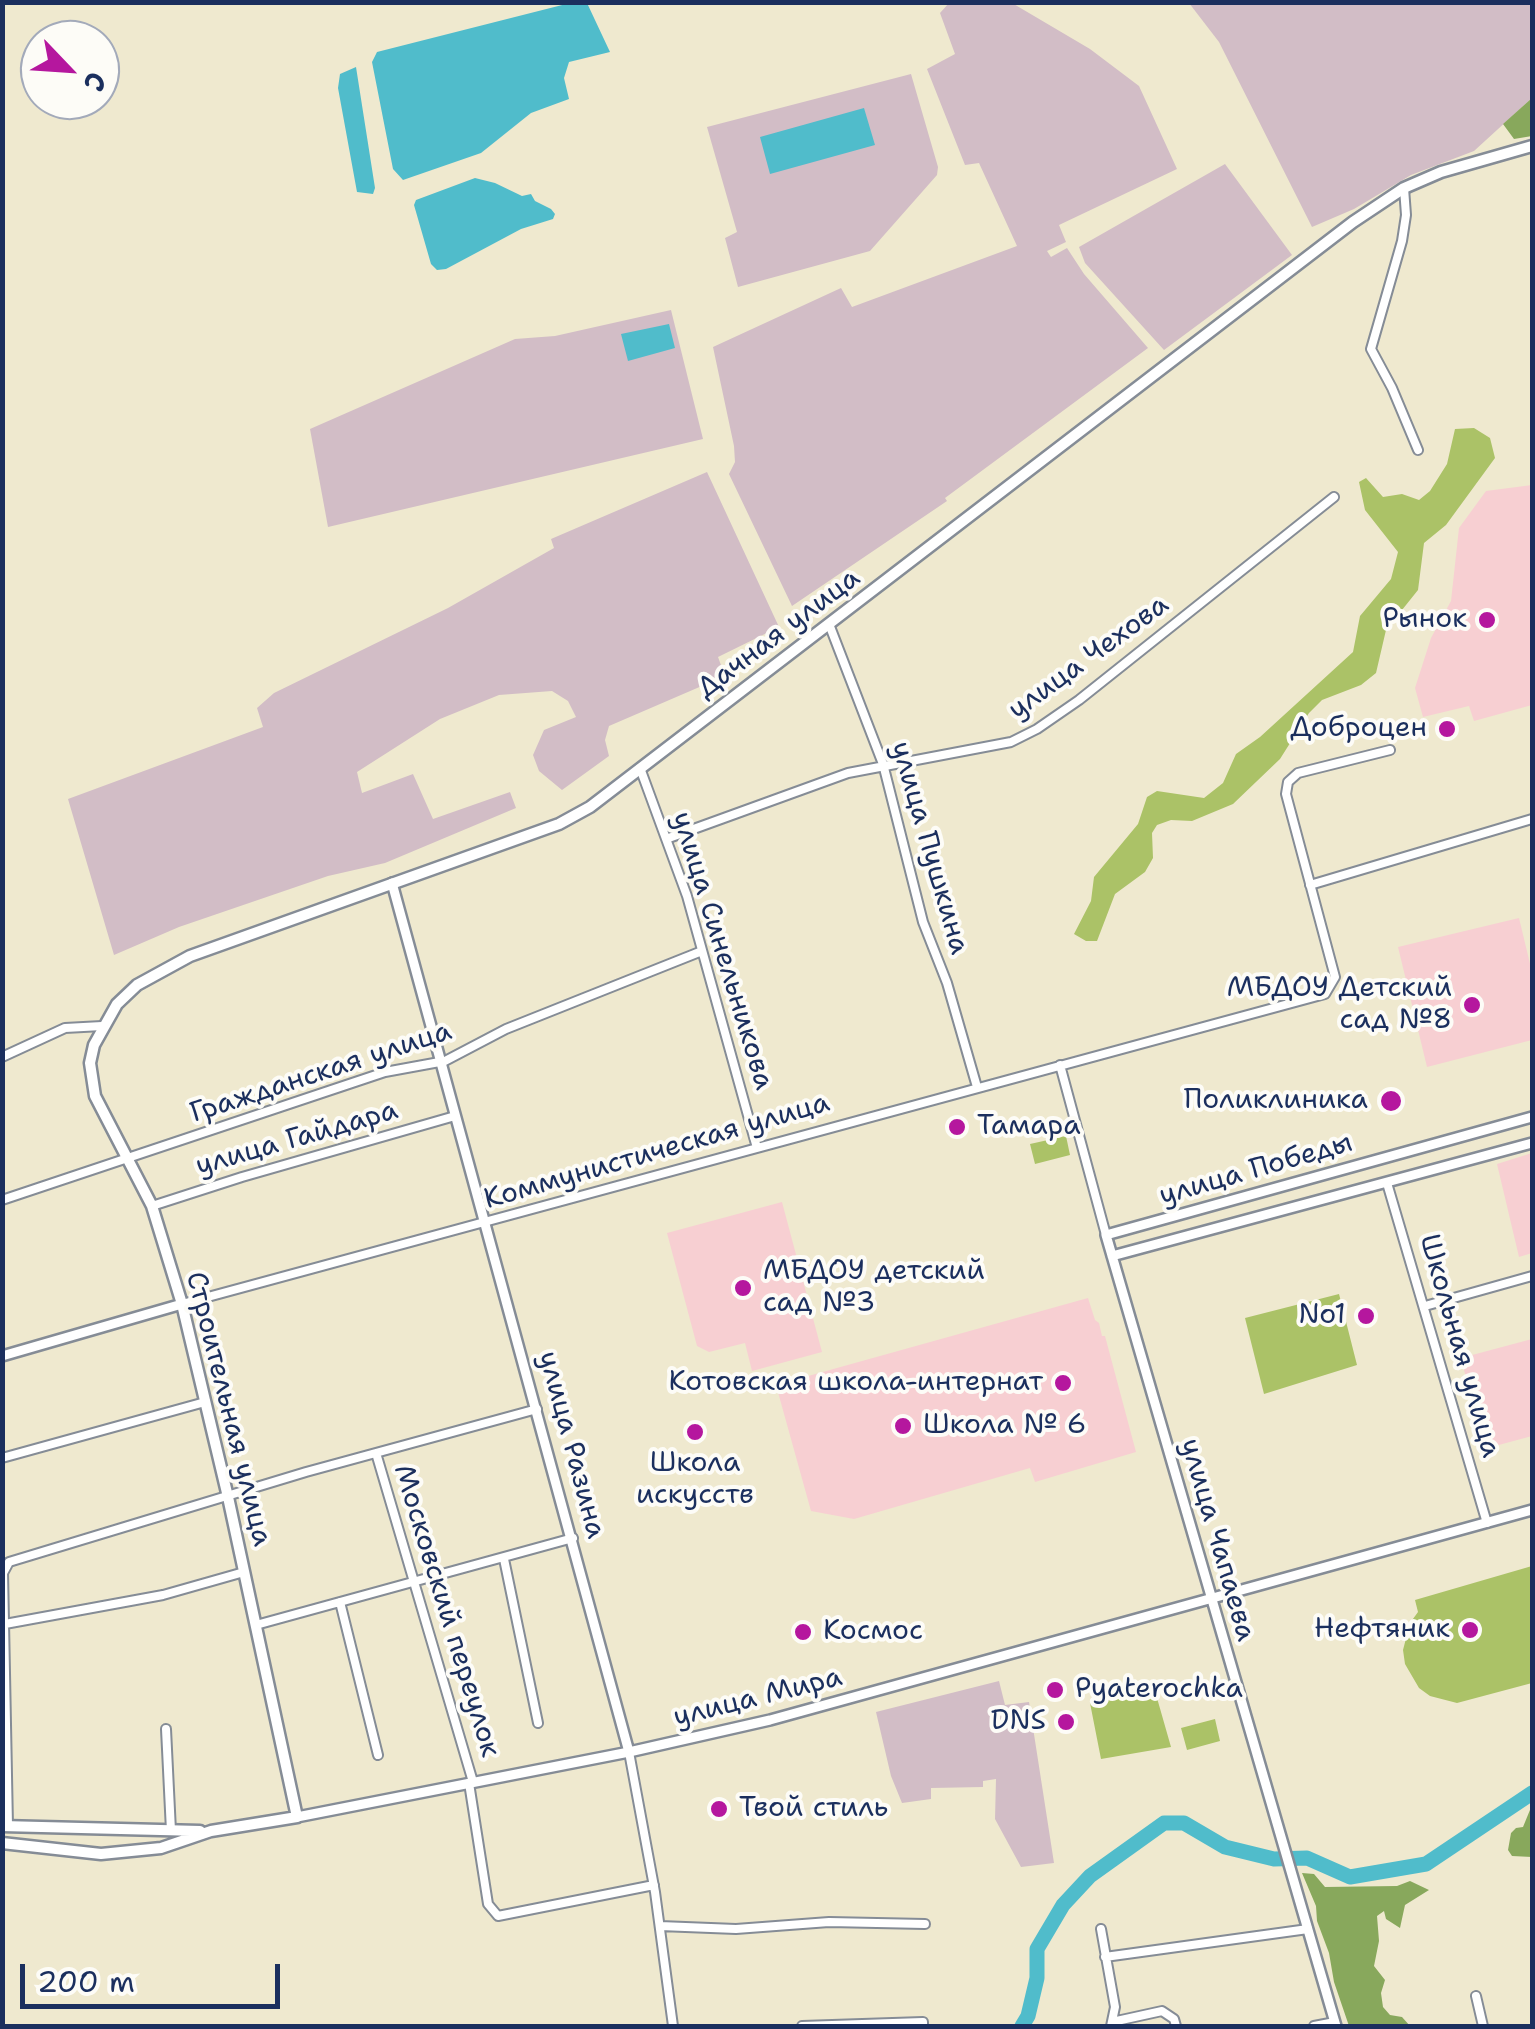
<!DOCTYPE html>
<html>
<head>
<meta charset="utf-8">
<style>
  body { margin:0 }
  #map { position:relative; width:1535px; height:2029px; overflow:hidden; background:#efe9cf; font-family:"Shantell Sans",sans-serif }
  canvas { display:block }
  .frame { position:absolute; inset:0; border:5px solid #1b2f5e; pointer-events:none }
  .north { position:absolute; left:20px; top:20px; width:100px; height:100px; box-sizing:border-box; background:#fdfcf7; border:2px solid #a3aaba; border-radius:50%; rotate:115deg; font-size:28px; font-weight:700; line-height:40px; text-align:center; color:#1b2f5e }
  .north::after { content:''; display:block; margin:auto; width:35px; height:45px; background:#b5179e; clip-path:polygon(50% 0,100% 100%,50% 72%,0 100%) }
  .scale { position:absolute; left:20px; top:1964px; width:260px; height:45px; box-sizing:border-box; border:5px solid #1b2f5e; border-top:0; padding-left:12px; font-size:30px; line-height:35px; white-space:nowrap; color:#1b2f5e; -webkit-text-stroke:8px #fdfcf7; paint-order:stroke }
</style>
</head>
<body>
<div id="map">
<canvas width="1535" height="2029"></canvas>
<div class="frame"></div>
<div class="north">С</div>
<div class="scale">200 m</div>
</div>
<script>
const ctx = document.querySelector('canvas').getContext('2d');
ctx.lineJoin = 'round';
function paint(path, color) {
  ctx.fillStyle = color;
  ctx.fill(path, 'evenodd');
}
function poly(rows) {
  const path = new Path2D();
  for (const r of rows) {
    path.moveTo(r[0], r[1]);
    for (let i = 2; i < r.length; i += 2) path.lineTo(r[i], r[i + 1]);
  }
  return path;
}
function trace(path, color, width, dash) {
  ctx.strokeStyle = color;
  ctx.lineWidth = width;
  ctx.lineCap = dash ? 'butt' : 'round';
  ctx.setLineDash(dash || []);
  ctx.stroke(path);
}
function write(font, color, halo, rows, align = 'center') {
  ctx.font = font + ' "Shantell Sans",sans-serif';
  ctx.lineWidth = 8;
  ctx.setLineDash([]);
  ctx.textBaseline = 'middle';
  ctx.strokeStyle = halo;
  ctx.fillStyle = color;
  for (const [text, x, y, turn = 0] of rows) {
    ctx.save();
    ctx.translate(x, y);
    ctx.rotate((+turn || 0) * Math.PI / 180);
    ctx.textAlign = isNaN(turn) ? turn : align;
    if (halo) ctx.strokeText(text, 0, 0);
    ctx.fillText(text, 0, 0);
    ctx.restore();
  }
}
const built = poly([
  [1532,485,1532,705,1474,721,1469,706,1423,717,1415,688,1431,638,1451,601,1459,528,1486,491],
  [1519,918,1532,972,1532,1040,1427,1067,1398,947],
  [1532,1153,1532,1253,1519,1257,1497,1164],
  [782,1202,822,1352,752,1371,745,1343,709,1352,697,1346,667,1233],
  [1088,1298,1095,1320,1099,1323,1102,1336,1105,1336,1136,1452,1035,1482,1030,1468,854,1519,811,1511,776,1385],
  [1532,1339,1532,1436,1484,1449,1461,1358]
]);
const industrial = poly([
  [949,3,1012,3,1090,49,1139,86,1177,169,1059,225,1066,242,1047,251,1051,257,1067,248,1084,274,1148,348,945,498,947,501,792,606,729,474,735,462,734,446,713,347,841,288,852,307,1017,246,979,163,965,165,927,69,955,54,940,13],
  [1189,3,1532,3,1532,98,1474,151,1411,175,1354,209,1312,227,1219,42],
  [911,74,938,167,937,175,870,251,738,287,725,238,737,232,707,127],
  [1225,164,1292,255,1164,350,1085,263,1079,247],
  [671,310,703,439,328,527,310,429,515,339,555,336],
  [707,472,779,627,718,657,725,676,609,726,605,740,609,756,562,790,539,771,533,755,544,730,576,717,568,701,552,691,499,695,440,719,357,772,362,793,413,774,433,819,510,792,516,808,385,863,328,876,179,927,114,955,68,799,263,727,257,708,274,693,448,608,554,548,551,539],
  [999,1681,1005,1705,1029,1702,1054,1863,1021,1867,995,1819,996,1779,983,1781,983,1787,931,1788,931,1799,902,1803,891,1776,876,1712]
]);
const green = poly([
  [1474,428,1490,438,1495,458,1446,525,1424,543,1418,590,1386,630,1376,673,1361,685,1322,700,1309,713,1280,759,1233,804,1192,821,1171,820,1157,825,1152,833,1153,858,1145,872,1115,894,1097,941,1086,941,1074,934,1091,901,1094,877,1138,824,1147,797,1157,791,1204,798,1223,783,1236,754,1260,737,1353,652,1360,616,1391,579,1398,552,1365,510,1359,482,1366,478,1383,497,1402,494,1419,500,1430,491,1447,464,1455,429],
  [1066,1136,1070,1155,1035,1164,1030,1144],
  [1339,1294,1357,1365,1264,1394,1245,1318],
  [1532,1566,1532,1683,1457,1703,1430,1696,1419,1688,1405,1664,1403,1650,1410,1623,1418,1612,1415,1600],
  [1155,1691,1171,1747,1101,1759,1090,1703],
  [1215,1719,1220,1741,1187,1750,1181,1728]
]);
const forest = poly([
  [1532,98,1532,136,1514,139,1503,124],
  [1532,1805,1532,1857,1512,1856,1508,1850,1511,1833,1516,1828,1523,1827],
  [1302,1873,1314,1874,1325,1887,1397,1886,1410,1881,1429,1890,1405,1905,1400,1928,1386,1919,1384,1911,1377,1916,1379,1941,1374,1966,1385,1980,1381,1993,1383,2007,1390,2015,1402,2017,1410,2026,1349,2026,1334,1982,1329,1953,1317,1921,1316,1906]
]);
const water = poly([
  [574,2,587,3,610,52,569,62,564,78,569,99,531,113,481,153,403,180,393,169,372,62,377,52],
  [356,67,375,188,373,194,357,192,338,88,340,74],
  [864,108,875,145,770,174,760,137],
  [475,178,495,183,522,196,531,194,535,201,551,209,555,214,553,219,521,229,446,269,437,270,431,264,414,205,416,200],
  [669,324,675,348,628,361,621,334]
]);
const river = poly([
  [1022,2026,1028,2016,1037,1978,1037,1949,1063,1905,1090,1876,1164,1823,1184,1823,1225,1847,1274,1859,1307,1858,1350,1877,1426,1864,1532,1793]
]);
const minor = poly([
  [1404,188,1406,215,1402,241,1371,349,1392,388,1418,450],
  [829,624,883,764,923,922,947,983,977,1087],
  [640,768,687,896,757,1148],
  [666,839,848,773,1011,742,1037,729,1079,700,1334,497],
  [1310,885,1532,819],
  [2,1057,65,1028,102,1026],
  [1060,1065,1106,1235],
  [1387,1183,1487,1523],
  [2,1200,385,1072,445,1061,506,1029,702,951],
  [152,1206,242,1177,455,1116],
  [182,1304,1325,994,1335,977,1286,794,1288,782,1298,773,1390,750],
  [1425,1306,1532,1276],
  [376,1453,473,1782],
  [2,1458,205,1402],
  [504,1559,538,1723],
  [3,1571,8,1826],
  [2,1575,9,1562,306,1472,537,1409],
  [340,1602,378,1755],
  [5,1624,163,1595,244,1572],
  [256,1625,573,1538],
  [166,1729,171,1831],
  [629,1752,655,1892,673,2026],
  [469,1783,488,1904,498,1916,654,1885],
  [660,1926,736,1929,829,1922,925,1924],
  [1101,1929,1115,2007,1111,2026],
  [1105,1957,1308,1929],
  [1476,1996,1483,2026],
  [1112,2022,1162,2011,1174,2019,1176,2026],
  [802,2026,923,2022,923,2026],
  [1314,2026,1335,2022]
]);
const tertiary = poly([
  [392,883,629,1752],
  [1112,1256,1532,1143],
  [2,1356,182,1304],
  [297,1817,629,1752,770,1720,1532,1510],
  [1336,2026,1106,1235,1532,1117]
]);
const secondary = poly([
  [2,1826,200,1831],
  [2,1843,101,1854,161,1848,211,1831,297,1817,228,1497,182,1304,152,1206,95,1096,90,1063,94,1045,117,1004,137,985,190,956,559,824,590,807,1353,222,1404,188,1441,172,1532,146]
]);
const markers = [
  [1487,620,10,"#b5179e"],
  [1447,729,10,"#b5179e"],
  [1472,1005,10,"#b5179e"],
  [1391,1101,12,"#b5179e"],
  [957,1127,10,"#b5179e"],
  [743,1288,10,"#b5179e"],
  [1366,1316,10,"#b5179e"],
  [1063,1383,10,"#b5179e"],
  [903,1426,10,"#b5179e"],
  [695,1432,10,"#b5179e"],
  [1470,1630,10,"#b5179e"],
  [803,1632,10,"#b5179e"],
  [1055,1690,10,"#b5179e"],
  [1066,1722,10,"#b5179e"],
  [719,1809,10,"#b5179e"]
];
const poiNames = [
  ["Рынок",1467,620],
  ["Доброцен",1427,729],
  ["МБДОУ Детский",1452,989],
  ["сад №8",1452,1021],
  ["Поликлиника",1368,1101],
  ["Тамара",977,1127,"left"],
  ["МБДОУ детский",763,1272,"left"],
  ["сад №3",763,1304,"left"],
  ["No1",1346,1316],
  ["Котовская школа-интернат",1043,1383],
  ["Школа № 6",923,1426,"left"],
  ["Школа",695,1464,"center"],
  ["искусств",695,1496,"center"],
  ["Нефтяник",1450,1630],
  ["Космос",823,1632,"left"],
  ["Pyaterochka",1075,1690,"left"],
  ["DNS",1046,1722],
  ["Твой стиль",739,1809,"left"]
];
const streetNames = [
  ["Дачная улица",779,634,-37],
  ["улица Чехова",1089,658,-36],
  ["улица Пушкина",929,848,74],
  ["улица Синельникова",722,951,73],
  ["Гражданская улица",321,1073,-18],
  ["улица Гайдара",297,1139,-16],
  ["Коммунистическая улица",657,1152,-16],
  ["улица Победы",1256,1170,-16],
  ["Школьная улица",1459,1346,74],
  ["Строительная улица",228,1409,76],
  ["улица Разина",571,1445,75],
  ["улица Чапаева",1217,1540,74],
  ["Московский переулок",446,1611,73],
  ["улица Мира",758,1698,-14]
];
paint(built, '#f7cfd2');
paint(industrial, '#d2bdc6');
paint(green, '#abc267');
paint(forest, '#88a85c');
paint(water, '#50bccb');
trace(river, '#50bccb', 15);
trace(minor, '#858c96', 12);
trace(tertiary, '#858c96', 14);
trace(secondary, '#858c96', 15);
trace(minor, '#fff', 8);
trace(tertiary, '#fff', 9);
trace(secondary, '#fff', 10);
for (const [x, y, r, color] of markers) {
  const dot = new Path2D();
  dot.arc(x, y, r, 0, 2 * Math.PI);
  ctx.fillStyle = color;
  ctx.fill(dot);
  trace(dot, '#fdfcf7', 4);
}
write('28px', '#1b2f5e', '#fdfcf7', poiNames, 'right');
write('28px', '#1b2f5e', '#fdfcf7', streetNames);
</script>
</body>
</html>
